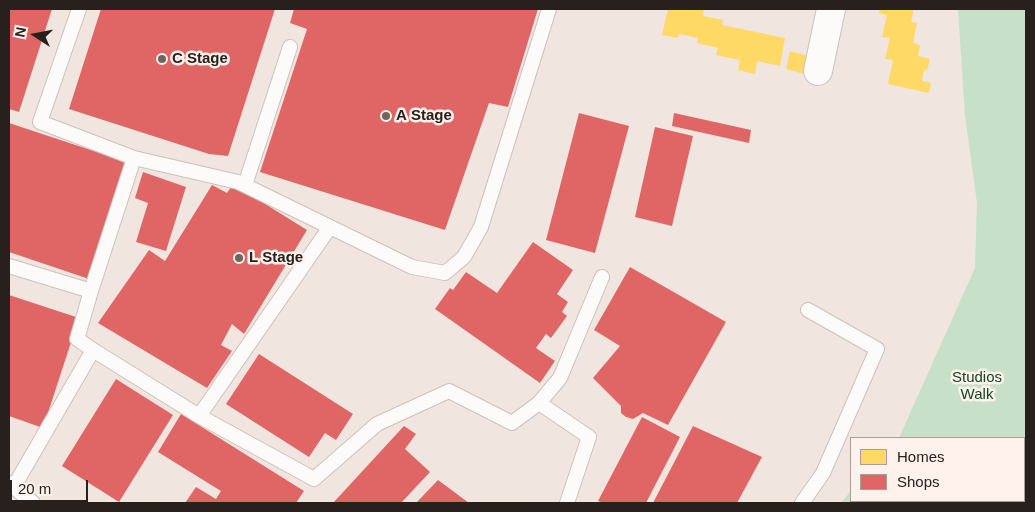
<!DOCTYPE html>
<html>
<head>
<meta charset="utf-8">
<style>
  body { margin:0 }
  #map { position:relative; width:1035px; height:512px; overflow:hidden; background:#f0e5df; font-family:Arial,sans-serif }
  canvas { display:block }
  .frame { position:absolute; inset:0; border:10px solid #27201c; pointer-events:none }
  .legend { position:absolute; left:850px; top:437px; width:175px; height:65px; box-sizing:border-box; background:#fff2ec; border:1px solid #a99e99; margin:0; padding:6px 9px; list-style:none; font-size:15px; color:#27201c }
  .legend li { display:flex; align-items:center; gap:10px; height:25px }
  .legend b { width:25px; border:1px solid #a99e99 }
  .north { position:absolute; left:10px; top:10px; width:50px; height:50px; -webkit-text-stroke:4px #fff2ec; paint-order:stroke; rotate:281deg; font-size:14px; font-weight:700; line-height:20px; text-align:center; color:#27201c }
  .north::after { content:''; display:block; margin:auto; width:18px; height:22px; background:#27201c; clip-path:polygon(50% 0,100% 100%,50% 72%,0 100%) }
  .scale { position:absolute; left:10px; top:480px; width:78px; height:22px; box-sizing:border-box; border:2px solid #27201c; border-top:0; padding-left:6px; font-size:15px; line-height:18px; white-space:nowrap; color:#27201c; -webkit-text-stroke:4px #fff2ec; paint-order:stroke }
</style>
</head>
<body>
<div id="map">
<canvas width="1035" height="512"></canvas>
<div class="frame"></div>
<ul class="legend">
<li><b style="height:14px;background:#ffd966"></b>Homes</li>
<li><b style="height:14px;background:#e06666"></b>Shops</li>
</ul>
<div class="north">N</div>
<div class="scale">20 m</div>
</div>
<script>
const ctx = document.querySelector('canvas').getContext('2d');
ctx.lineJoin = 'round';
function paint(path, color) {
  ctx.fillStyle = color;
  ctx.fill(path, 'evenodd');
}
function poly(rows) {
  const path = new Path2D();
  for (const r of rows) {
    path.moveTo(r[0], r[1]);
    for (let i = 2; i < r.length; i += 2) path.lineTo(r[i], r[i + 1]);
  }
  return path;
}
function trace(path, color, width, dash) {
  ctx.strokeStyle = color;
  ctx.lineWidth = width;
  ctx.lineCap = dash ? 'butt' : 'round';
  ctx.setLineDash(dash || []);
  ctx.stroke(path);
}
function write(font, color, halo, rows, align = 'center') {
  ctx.font = font + ' Arial,sans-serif';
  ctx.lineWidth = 5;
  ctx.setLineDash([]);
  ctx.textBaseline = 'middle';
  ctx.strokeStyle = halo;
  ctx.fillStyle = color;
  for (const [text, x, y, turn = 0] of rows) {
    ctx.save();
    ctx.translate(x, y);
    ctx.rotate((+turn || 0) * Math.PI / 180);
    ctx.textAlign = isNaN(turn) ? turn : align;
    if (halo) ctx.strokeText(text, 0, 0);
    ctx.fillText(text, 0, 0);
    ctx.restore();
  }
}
const green = poly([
  [958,9,1026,9,1026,503,841,503,851,491,851,501,1024,501,1024,438,899,438,975,268,977,203,965,115]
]);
const homes = poly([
  [668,9,704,10,703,16,723,20,722,25,785,38,780,66,757,61,755,74,738,70,740,60,716,55,718,48,697,43,698,38,679,34,678,38,662,35],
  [880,9,914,9,911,22,917,23,913,43,920,45,918,56,930,59,927,71,924,70,922,81,931,83,929,93,888,84,893,60,885,59,890,38,882,37,887,15,879,13],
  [790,51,808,56,804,74,786,69]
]);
const shops = poly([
  [9,9,52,9,19,112,9,109],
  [101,9,275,9,228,156,209,154,69,109],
  [294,9,538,9,508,107,489,103,445,230,260,172,307,29,290,23],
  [579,113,629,126,595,253,546,240],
  [674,113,751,130,749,143,672,126],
  [9,123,127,162,89,279,9,252],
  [655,127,693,136,672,226,635,217],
  [143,172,186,187,166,251,136,242,148,203,135,198],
  [233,184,307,230,244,334,232,324,221,345,232,351,207,388,98,323,149,250,165,261,212,185,227,193],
  [533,242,573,270,557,294,568,302,562,312,567,316,551,338,546,334,536,348,555,361,540,383,435,309,450,288,453,290,466,272,497,293],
  [630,267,726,322,668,425,643,413,633,419,626,417,621,413,621,406,593,378,620,346,594,330],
  [9,295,79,318,43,428,9,416],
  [259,354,353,414,336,440,325,433,309,457,226,404],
  [116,379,173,415,119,502,62,466],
  [181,414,304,491,296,503,185,503,196,487,216,499,221,491,158,452],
  [642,417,680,437,646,503,603,503,598,501],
  [404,426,416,434,405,449,430,472,401,503,333,503],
  [693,426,762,457,737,503,653,503],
  [438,480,469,503,416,503]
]);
const lane = poly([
  [79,9,40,122,134,158,238,182,412,267,445,273,464,257,481,227,549,9],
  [245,185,290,47],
  [9,266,91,291],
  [93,350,77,339,91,291,134,158],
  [539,403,560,378,602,277],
  [199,416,330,227],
  [9,483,33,503],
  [13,488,93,350,199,416,314,479,377,424,449,391,512,423,539,403,589,437,567,503],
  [802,503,823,473,877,349,808,310]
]);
const street = poly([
  [818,71,831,9]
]);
const markers = [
  [162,59,5,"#6d6560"],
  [386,116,5,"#6d6560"],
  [239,258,5,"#6d6560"]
];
const poiNames = [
  ["C Stage",172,59],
  ["A Stage",396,116],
  ["L Stage",249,258]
];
const parkNames = [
  ["Studios",977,378],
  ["Walk",977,395]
];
paint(green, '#c6e1c7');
paint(homes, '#ffd966');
paint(shops, '#e06666');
trace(lane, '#cbc2bd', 16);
trace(street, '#cbc2bd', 30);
trace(lane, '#fdfbfa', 14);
trace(street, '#fdfbfa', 28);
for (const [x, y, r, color] of markers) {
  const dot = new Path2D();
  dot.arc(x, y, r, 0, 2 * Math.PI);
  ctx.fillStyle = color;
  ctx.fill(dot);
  trace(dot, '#fff2ec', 2);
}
write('bold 15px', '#27201c', '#fff2ec', poiNames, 'left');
write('15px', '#114526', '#fff2ec', parkNames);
</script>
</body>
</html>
